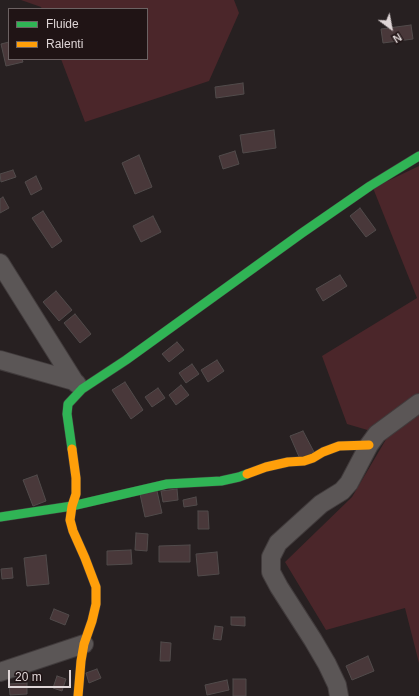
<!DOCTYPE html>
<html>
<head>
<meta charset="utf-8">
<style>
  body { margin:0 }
  #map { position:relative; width:419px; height:696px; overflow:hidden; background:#272021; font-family:Arial,sans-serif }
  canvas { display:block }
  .legend { position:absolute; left:8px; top:8px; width:140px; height:52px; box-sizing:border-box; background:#201415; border:1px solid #6c6263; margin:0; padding:5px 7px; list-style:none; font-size:12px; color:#dfd6d7 }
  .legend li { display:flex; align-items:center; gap:8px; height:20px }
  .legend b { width:20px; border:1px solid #6c6263 }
  .north { position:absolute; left:371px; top:8px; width:40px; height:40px; -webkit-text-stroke:3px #201415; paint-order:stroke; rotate:148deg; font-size:11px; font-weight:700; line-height:16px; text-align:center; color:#dfd6d7 }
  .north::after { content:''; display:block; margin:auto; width:14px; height:18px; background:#dfd6d7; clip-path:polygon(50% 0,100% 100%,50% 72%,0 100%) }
  .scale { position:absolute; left:8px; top:670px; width:63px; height:18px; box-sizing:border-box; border:2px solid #dfd6d7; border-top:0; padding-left:5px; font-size:12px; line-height:14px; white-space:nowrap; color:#dfd6d7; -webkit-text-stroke:3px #201415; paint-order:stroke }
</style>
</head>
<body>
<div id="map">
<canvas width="419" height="696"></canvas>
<ul class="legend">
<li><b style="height:5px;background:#30b455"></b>Fluide</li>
<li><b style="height:5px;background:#ff9f0a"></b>Ralenti</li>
</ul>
<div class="north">N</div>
<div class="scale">20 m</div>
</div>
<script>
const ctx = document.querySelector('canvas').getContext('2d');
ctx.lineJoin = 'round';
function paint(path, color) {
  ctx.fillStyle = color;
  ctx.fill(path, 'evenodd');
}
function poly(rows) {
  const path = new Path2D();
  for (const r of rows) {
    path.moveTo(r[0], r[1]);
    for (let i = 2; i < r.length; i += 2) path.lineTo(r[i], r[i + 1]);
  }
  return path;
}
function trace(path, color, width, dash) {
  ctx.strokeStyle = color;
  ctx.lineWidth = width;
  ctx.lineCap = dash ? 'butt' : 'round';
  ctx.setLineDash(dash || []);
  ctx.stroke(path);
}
const green = poly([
  [21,0,234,0,239,13,209,81,85,122,61,59,147,59,147,9,42,9,41,7],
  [419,166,419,663,405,608,326,630,285,562,352,497,388,436,347,424,322,356,417,298,373,188]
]);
const building = poly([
  [411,25,413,39,383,43,381,29,411,25],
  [9,42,9,59,22,59,23,62,6,66,1,44,9,42],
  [243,83,244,94,216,98,215,87,243,83],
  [274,130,276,148,243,153,240,135,274,130],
  [235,151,239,164,223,169,219,156,235,151],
  [139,155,152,187,135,194,122,163,139,155],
  [13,170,16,177,1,182,0,174,13,170],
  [36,176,42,189,31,195,25,182,36,176],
  [3,197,9,208,0,213,0,199,3,197],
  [360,208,376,230,366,237,350,216,360,208],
  [43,211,62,241,52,248,32,218,43,211],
  [153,216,161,232,141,242,133,226,153,216],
  [340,275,347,286,323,301,316,289,340,275],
  [56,291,72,310,59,321,43,302,56,291],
  [75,314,91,334,80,343,64,323,75,314],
  [177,342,184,350,169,362,162,354,177,342],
  [217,360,224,371,208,382,201,370,217,360],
  [192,364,199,374,186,383,179,373,192,364],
  [125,382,143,410,131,419,112,390,125,382],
  [181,385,189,395,176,405,169,395,181,385],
  [158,388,165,398,152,407,145,397,158,388],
  [303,431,314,452,300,459,290,436,303,431],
  [37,475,46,501,33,506,23,480,37,475],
  [177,489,178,500,163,502,161,491,177,489],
  [157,491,162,513,145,517,140,494,157,491],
  [196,497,197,505,184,507,183,500,196,497],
  [198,511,208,511,209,529,198,529,198,511],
  [136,533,148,534,147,551,135,550,136,533],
  [190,545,190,562,159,562,159,546,190,545],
  [131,550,132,564,107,565,107,551,131,550],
  [217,552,219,574,198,576,196,554,217,552],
  [46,555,49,584,27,586,24,558,46,555],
  [12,568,13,578,2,579,1,569,12,568],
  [54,609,69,615,65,625,50,619,54,609],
  [231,617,245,617,245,626,231,625,231,617],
  [215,626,223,627,221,640,213,639,215,626],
  [161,642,171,643,170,661,160,661,161,642],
  [368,656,374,671,352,680,346,666,368,656],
  [97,669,101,678,89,683,86,673,97,669],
  [57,676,66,679,62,691,53,688,57,676],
  [233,679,246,679,246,696,233,696,233,679],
  [227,680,229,690,207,695,205,685,227,680],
  [27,683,27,694,10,695,9,684,27,683]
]);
const street = poly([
  [0,263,74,381],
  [0,360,74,381,77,384],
  [0,672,84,644],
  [339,696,337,685,327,664,313,640,279,587,271,572,271,557,278,543,321,504,342,491,349,483,369,445,377,434,419,403]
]);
const fast = poly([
  [72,449,67,414,68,404,82,389,126,360,302,233,370,186,419,156],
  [0,517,72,506,167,484,221,481,239,477,247,474]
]);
const slow = poly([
  [72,449,76,478,76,494,72,506,70,520,73,531,85,558,96,587,96,604,92,621,84,644,81,661,78,696],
  [247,474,266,467,288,462,304,461,313,458,323,452,339,446,369,445]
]);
paint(green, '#4b262a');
paint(building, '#49383a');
trace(building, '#514b4b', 1);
trace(street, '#413b3c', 20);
trace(fast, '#413b3c', 10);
trace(slow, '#413b3c', 10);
trace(street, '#5b5656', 18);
trace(fast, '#30b455', 9);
trace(slow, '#ff9f0a', 9);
</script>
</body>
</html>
